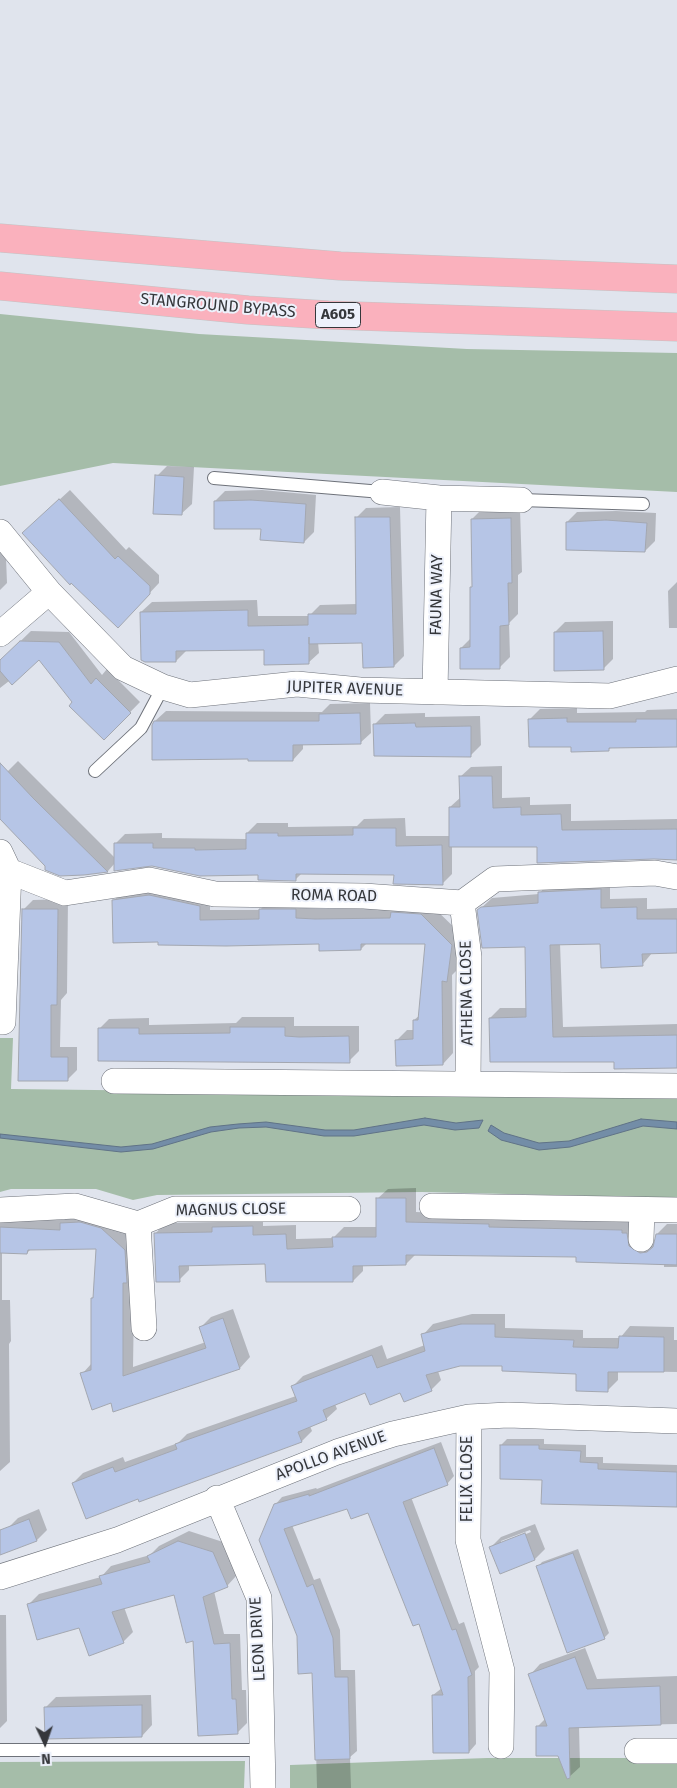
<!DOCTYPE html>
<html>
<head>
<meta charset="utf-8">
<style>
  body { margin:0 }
  #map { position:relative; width:677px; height:1788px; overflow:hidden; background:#e0e4ed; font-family:"Fira Sans",sans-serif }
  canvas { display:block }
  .north { position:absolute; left:20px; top:1718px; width:50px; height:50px; -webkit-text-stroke:4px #edf1fb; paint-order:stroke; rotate:177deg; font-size:14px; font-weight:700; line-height:20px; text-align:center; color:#35373b }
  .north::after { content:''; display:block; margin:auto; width:18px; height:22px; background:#35373b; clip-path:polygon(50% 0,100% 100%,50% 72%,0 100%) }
</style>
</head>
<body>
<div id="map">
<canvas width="677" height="1788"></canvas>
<div class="north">N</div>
</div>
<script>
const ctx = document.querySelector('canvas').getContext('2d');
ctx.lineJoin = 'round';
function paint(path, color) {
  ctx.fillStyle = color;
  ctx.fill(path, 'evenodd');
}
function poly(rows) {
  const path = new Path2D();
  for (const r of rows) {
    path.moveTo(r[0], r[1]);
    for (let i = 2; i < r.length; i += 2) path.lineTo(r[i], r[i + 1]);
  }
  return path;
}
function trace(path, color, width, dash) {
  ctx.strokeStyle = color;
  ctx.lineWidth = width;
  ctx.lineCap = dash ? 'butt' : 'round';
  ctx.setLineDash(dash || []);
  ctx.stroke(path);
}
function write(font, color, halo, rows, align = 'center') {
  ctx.font = font + ' "Fira Sans",sans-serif';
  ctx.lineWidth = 4;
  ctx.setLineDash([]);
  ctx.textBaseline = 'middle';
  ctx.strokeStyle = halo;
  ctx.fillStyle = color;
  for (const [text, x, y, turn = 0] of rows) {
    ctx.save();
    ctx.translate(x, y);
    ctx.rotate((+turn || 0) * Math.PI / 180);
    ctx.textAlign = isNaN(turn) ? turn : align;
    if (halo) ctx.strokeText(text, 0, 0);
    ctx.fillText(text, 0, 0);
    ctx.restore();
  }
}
const green = poly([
  [0,314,199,334,467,349,677,353,677,492,113,463,0,486],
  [0,1038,13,1038,11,1089,677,1097,677,1198,422,1192,157,1195,133,1200,96,1189,11,1189,0,1192],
  [487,1758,677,1758,677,1788,290,1788,290,1765],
  [245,1761,244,1788,0,1788,0,1762]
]);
const water = poly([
  [425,1118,456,1123,483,1120,479,1128,455,1130,424,1125,354,1136,324,1136,266,1127,239,1128,211,1132,153,1149,121,1152,0,1138,0,1134,121,1147,152,1144,210,1127,238,1124,266,1122,325,1130,354,1130,425,1118],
  [641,1119,677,1122,677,1129,643,1126,570,1147,539,1150,501,1140,488,1131,491,1125,504,1133,539,1143,569,1141,641,1119]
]);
const shadow = poly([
  [167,466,194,467,192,504,181,514,157,476],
  [70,490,126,550,129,547,159,575,159,583,128,616,34,523],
  [262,490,316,495,314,532,304,542,262,528,215,501,225,491],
  [400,507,404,656,394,666,363,641,318,642,319,653,308,663,265,649,186,651,176,661,141,612,152,602,257,600,258,616,309,616,320,605,357,604,356,518,366,508],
  [482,509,520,509,522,572,518,575,518,614,509,623,510,657,500,667,461,648,471,638,474,585,472,519],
  [616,511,656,513,655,541,645,551,567,522,577,512],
  [0,542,6,558,7,583,0,590],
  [677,582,677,628,669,628,668,591],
  [613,621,613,659,603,669,555,632,565,622],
  [31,631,69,632,102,675,107,669,140,702,104,739,39,658,0,688,0,661],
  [370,703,371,733,360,743,303,744,303,749,293,760,250,757,155,721,166,711,322,712,330,704],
  [577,708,577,713,645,712,647,710,677,709,677,746,612,747,608,750,572,746,530,719,540,709],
  [425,713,425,717,480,716,481,745,471,755,375,724,385,714],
  [18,761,115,858,115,844,125,834,162,833,162,838,247,839,247,833,257,823,288,823,288,827,357,826,364,819,405,818,406,836,450,836,450,807,461,797,460,777,471,767,502,766,502,798,530,797,530,805,571,804,571,821,677,819,677,858,538,846,452,846,452,874,442,884,395,873,302,873,296,879,259,874,115,863,108,871,84,874,46,866,26,846,28,844,0,817,0,779],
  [610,880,610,899,647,898,647,909,677,908,677,952,652,953,642,965,602,942,560,943,563,1027,677,1024,677,1067,615,1061,490,1018,500,1008,527,1008,526,945,479,910,492,898,539,894,549,882],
  [124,891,210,896,210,910,260,910,270,899,306,900,306,908,326,909,397,908,431,905,461,934,457,970,452,975,453,1053,443,1064,397,1040,407,1030,414,1030,414,1020,420,1015,427,943,367,943,361,949,320,943,159,941,113,901],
  [68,899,67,993,61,1000,60,1047,77,1047,77,1070,67,1080,19,1080,23,910,33,900],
  [242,1017,294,1017,294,1026,359,1026,359,1051,349,1061,217,1061,99,1029,109,1019,149,1018,149,1025,236,1023],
  [416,1188,416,1212,632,1220,651,1244,655,1243,657,1234,667,1224,677,1224,677,1267,664,1267,664,1263,577,1256,416,1254,406,1264,363,1264,363,1271,353,1281,266,1262,189,1265,189,1270,179,1280,155,1234,165,1223,218,1222,223,1217,263,1216,263,1226,296,1225,296,1239,333,1238,344,1227,378,1227,377,1199,388,1189],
  [72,1213,111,1219,135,1240,133,1367,206,1342,201,1327,211,1317,233,1309,250,1357,240,1368,114,1410,111,1402,82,1374,92,1363,92,1298,94,1296,97,1248,31,1249,27,1253,2,1251,2,1300,10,1300,11,1341,9,1344,10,1462,0,1471,0,1219,3,1217,64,1220],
  [472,1314,505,1314,505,1328,583,1330,583,1338,620,1338,630,1326,674,1327,674,1340,677,1340,677,1372,618,1371,618,1380,607,1391,578,1372,504,1365,460,1365,438,1371,441,1380,431,1390,366,1392,335,1404,337,1409,326,1419,310,1426,312,1431,302,1441,139,1497,73,1483,83,1473,123,1457,125,1462,178,1443,187,1434,296,1396,293,1386,303,1376,382,1345,387,1359,425,1345,423,1335,433,1324],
  [507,1439,544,1439,544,1444,586,1445,586,1457,603,1457,603,1463,677,1465,677,1505,501,1445],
  [441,1442,454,1476,447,1484,411,1497,459,1624,464,1622,479,1667,475,1671,476,1744,469,1752,433,1695,442,1688,420,1622,369,1511,348,1508,292,1525,314,1580,320,1578,340,1630,341,1670,355,1670,357,1751,350,1757,351,1788,317,1788,314,1672,298,1636,275,1505,282,1497,316,1488,317,1489],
  [39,1509,47,1530,37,1540,14,1549,8,1528,18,1518],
  [535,1524,545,1549,535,1559,491,1547,501,1537],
  [530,1530,531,1532,501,1544,501,1541],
  [189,1531,223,1542,237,1575,227,1586,214,1591,224,1634,240,1634,242,1690,246,1690,247,1723,237,1733,175,1594,124,1607,133,1632,123,1642,79,1627,29,1604,39,1594,101,1577,111,1566,150,1555,159,1546],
  [578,1549,609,1633,604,1638,584,1645,597,1679,677,1676,677,1724,579,1726,580,1767,569,1777,559,1754,537,1727,546,1718,530,1675,540,1664,585,1648,538,1567,542,1562],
  [0,1615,6,1615,7,1721,0,1728],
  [151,1695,152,1725,142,1736,46,1707,56,1697]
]);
const building = poly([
  [155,475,184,477,182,515,153,514,155,475],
  [59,499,115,559,118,556,150,586,150,594,118,628,71,583,70,585,22,533,59,499],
  [251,500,306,504,304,543,260,540,261,529,214,529,214,501,251,500],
  [355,517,390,517,394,667,363,668,362,643,309,644,309,637,309,664,264,665,264,650,176,651,176,662,145,662,141,660,140,612,248,610,248,626,308,625,308,614,356,614,355,517],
  [511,518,512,583,508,583,509,625,500,626,500,669,460,669,460,648,470,647,470,587,472,587,471,519,511,518],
  [606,520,647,523,645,552,566,550,566,522,606,520],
  [603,631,604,670,554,671,554,632,603,631],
  [20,641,59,642,91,684,96,678,131,713,104,740,69,706,72,702,39,660,12,685,0,671,0,660,20,641],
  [360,713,361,744,293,745,293,761,248,761,248,759,152,760,152,725,154,721,319,721,319,714,360,713],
  [567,718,567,722,636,722,636,719,677,719,677,747,609,748,609,751,571,752,571,747,529,747,528,719,567,718],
  [415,723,416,727,471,726,471,757,374,756,373,724,415,723],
  [0,763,34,799,108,872,84,875,60,876,45,870,45,866,0,819,0,763],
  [459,776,492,776,493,808,521,807,521,815,561,814,562,830,677,829,677,860,654,859,537,863,537,847,449,847,449,807,460,807,459,776],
  [353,828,396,828,396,846,442,845,443,885,393,884,394,875,296,874,296,881,258,880,258,875,200,876,152,866,114,871,114,843,153,843,153,848,195,848,195,850,246,849,246,833,278,833,278,836,353,835,353,828],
  [601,889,601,908,637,907,637,919,677,919,677,953,642,954,643,966,601,968,600,944,550,945,553,1037,677,1035,677,1068,614,1069,614,1062,490,1062,489,1018,526,1017,525,947,482,948,477,910,481,907,538,903,538,892,601,889],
  [149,895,200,906,200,920,259,919,259,909,296,909,296,918,315,919,390,918,391,912,421,914,452,945,447,982,442,981,443,1065,396,1066,395,1040,413,1039,413,1020,418,1020,425,944,361,944,361,950,319,951,319,944,226,946,158,945,158,942,113,943,112,900,149,895],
  [22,909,58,909,57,1005,51,1005,51,1057,68,1057,68,1081,18,1081,22,909],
  [230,1027,285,1027,285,1036,299,1037,349,1036,350,1063,98,1061,98,1028,139,1028,139,1034,230,1033,230,1027],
  [376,1198,406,1198,406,1222,489,1224,489,1227,622,1230,622,1233,627,1233,629,1246,640,1253,647,1252,653,1247,656,1234,677,1234,677,1265,576,1262,576,1257,406,1255,406,1265,353,1266,353,1282,266,1282,265,1264,179,1266,180,1282,156,1282,154,1233,212,1232,212,1227,253,1226,253,1235,286,1234,287,1249,333,1247,332,1237,376,1237,376,1198],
  [80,1222,101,1228,125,1250,127,1283,123,1283,123,1376,206,1348,199,1327,223,1318,240,1369,113,1412,111,1403,92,1410,80,1373,91,1370,91,1298,93,1298,96,1249,28,1250,27,1254,0,1253,0,1227,60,1230,60,1223,80,1222],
  [461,1324,495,1324,495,1337,574,1340,573,1347,618,1348,619,1336,664,1337,664,1372,608,1372,608,1392,576,1391,576,1374,502,1371,502,1366,460,1366,426,1375,432,1391,404,1402,400,1393,370,1405,365,1393,323,1410,327,1420,298,1432,302,1442,139,1502,138,1499,86,1519,72,1483,113,1467,115,1472,177,1449,175,1444,297,1401,291,1386,372,1355,377,1368,425,1351,421,1334,461,1324],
  [500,1445,539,1445,539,1449,581,1451,580,1462,598,1463,598,1469,677,1472,677,1507,541,1504,542,1480,500,1479,500,1445],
  [434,1448,448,1485,403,1502,452,1630,456,1629,472,1675,468,1677,469,1753,433,1753,432,1695,443,1695,419,1624,413,1626,368,1513,351,1519,347,1509,284,1529,307,1587,313,1584,333,1638,335,1677,348,1677,350,1759,315,1760,312,1673,298,1674,297,1636,259,1540,274,1504,309,1494,309,1496,434,1448],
  [29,1519,37,1541,0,1555,0,1530,29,1519],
  [525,1533,535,1560,500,1574,489,1547,525,1533],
  [178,1541,213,1552,228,1587,203,1597,214,1644,230,1643,232,1699,236,1699,238,1734,198,1736,193,1641,186,1643,174,1595,112,1612,124,1643,89,1656,79,1628,37,1640,27,1604,102,1584,99,1576,150,1562,147,1556,178,1541],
  [573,1553,605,1639,567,1653,536,1566,573,1553],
  [575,1657,587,1689,660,1686,661,1725,569,1728,570,1778,567,1779,558,1756,536,1756,536,1726,547,1726,528,1674,575,1657],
  [142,1705,142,1737,45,1739,44,1707,142,1705]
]);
const lane = poly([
  [214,478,382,492],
  [521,500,643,504],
  [95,771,141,728,163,687],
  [0,1750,262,1750]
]);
const street = poly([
  [382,492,439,498,521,500],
  [0,532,49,592,0,634],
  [49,592,123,668,163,687,190,695,297,684,360,690,610,696,677,679],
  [435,692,439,498],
  [0,852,9,871,65,893,149,880,215,894,364,896,462,903,495,879,655,873,677,877],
  [462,903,469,957,468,1084],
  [0,1022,3,1022,9,871],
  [114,1081,677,1086],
  [432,1206,677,1210],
  [0,1210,75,1206,138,1224,175,1209,348,1209],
  [138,1224,144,1328],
  [641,1239,642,1210],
  [469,1417,468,1540,502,1671,501,1746],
  [217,1498,259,1598,263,1788],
  [0,1577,117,1540,337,1452,393,1434,469,1417,508,1415,677,1421],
  [637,1751,677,1751]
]);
const primary = poly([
  [0,238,340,266,677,279],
  [0,286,248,310,328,315,677,327]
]);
const shields = [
  [338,315,45]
];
const shieldNames = [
  ["A605",338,315]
];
const streetNames = [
  ["STANGROUND BYPASS",218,306,5],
  ["FAUNA WAY",437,595,-89],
  ["JUPITER AVENUE",345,689,2],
  ["ROMA ROAD",334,896,1],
  ["ATHENA CLOSE",467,993,-91],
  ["MAGNUS CLOSE",231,1210,-1],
  ["APOLLO AVENUE",331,1456,-20],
  ["FELIX CLOSE",468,1479,-90],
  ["LEON DRIVE",258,1639,-93]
];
paint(green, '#a5bda9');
paint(water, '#738da7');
trace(water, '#607387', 1);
paint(shadow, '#0003');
paint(building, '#b6c5e6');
trace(building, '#a3a7b0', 1);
trace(lane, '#6e727a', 14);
trace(street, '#6e727a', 26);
trace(primary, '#c2c3c4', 29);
trace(lane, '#fff', 12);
trace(street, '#fff', 25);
trace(primary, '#fab1bd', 28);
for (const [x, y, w] of shields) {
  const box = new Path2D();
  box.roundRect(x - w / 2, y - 12.5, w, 25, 4);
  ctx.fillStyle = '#edf1fb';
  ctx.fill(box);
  trace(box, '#35373b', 1);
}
write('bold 15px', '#35373b', null, shieldNames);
write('16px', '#35373b', '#edf1fb', streetNames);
</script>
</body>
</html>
